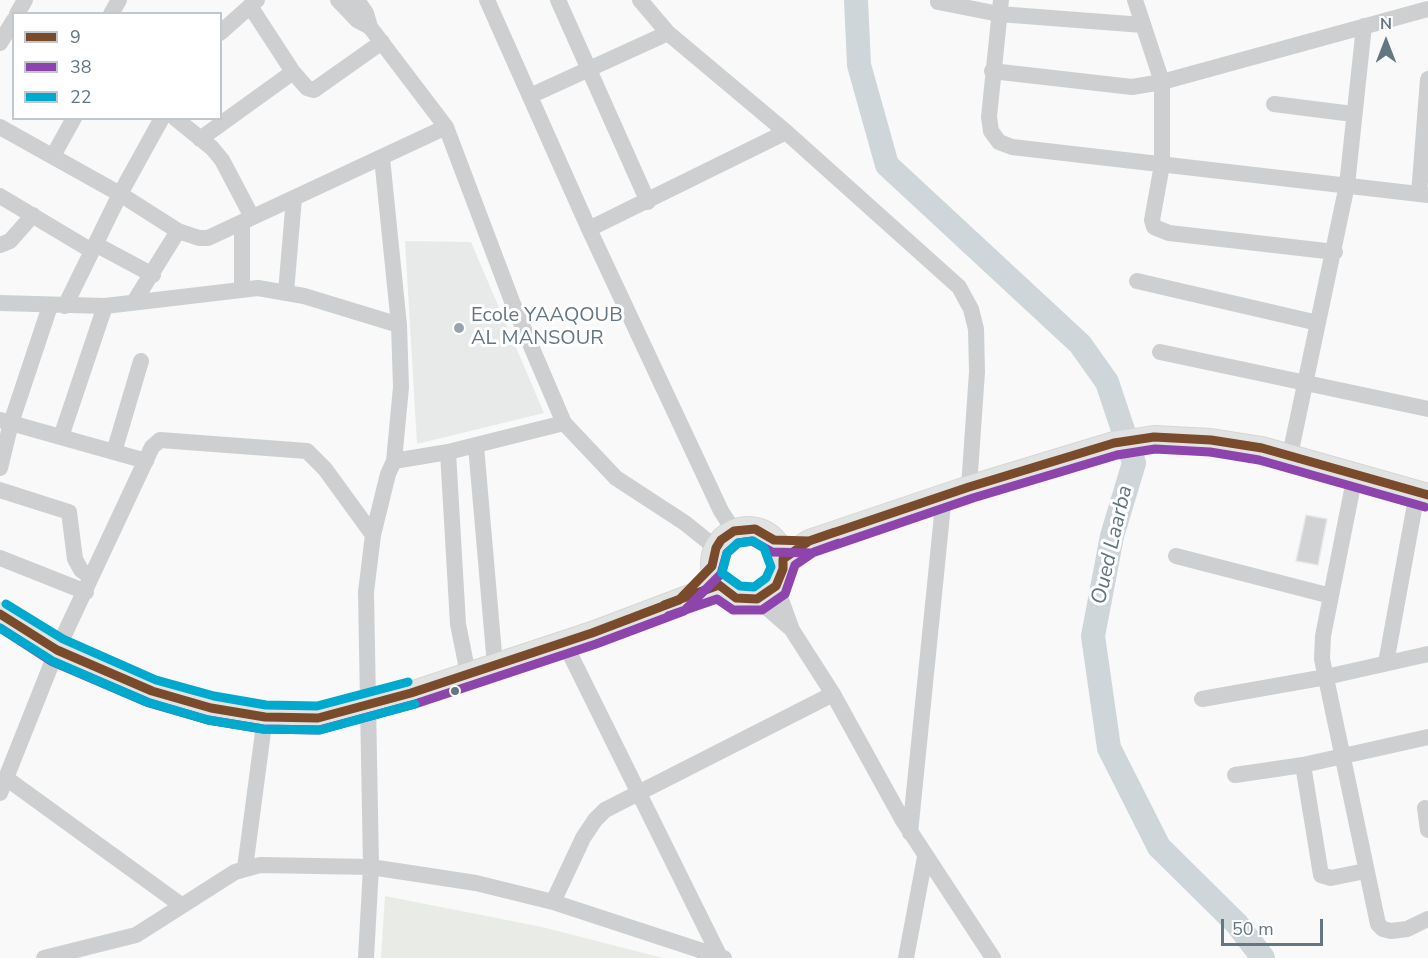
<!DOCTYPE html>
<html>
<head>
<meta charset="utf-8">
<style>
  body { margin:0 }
  #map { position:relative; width:1428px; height:958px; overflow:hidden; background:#f9f9f9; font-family:"Nunito Sans",sans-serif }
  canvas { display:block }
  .legend { position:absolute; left:12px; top:12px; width:210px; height:108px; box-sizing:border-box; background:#fff; border:2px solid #c1c8cd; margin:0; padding:8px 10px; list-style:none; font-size:18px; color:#657683 }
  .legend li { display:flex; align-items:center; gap:12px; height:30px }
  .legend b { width:30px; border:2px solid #c1c8cd }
  .north { position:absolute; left:1356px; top:12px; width:60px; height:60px; -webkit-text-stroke:4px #fff; paint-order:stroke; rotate:0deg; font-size:16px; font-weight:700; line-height:24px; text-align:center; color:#657683 }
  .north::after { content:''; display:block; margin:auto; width:21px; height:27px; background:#657683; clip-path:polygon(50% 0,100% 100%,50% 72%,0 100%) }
  .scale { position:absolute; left:1221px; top:919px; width:102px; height:27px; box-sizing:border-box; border:3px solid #657683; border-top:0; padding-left:8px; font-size:18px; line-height:21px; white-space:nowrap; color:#657683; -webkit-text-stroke:4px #fff; paint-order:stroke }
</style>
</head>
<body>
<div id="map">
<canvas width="1428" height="958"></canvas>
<ul class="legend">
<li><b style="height:8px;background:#7a4b2a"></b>9</li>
<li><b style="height:8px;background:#8e44ad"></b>38</li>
<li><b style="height:8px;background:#00a9ce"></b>22</li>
</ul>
<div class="north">N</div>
<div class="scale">50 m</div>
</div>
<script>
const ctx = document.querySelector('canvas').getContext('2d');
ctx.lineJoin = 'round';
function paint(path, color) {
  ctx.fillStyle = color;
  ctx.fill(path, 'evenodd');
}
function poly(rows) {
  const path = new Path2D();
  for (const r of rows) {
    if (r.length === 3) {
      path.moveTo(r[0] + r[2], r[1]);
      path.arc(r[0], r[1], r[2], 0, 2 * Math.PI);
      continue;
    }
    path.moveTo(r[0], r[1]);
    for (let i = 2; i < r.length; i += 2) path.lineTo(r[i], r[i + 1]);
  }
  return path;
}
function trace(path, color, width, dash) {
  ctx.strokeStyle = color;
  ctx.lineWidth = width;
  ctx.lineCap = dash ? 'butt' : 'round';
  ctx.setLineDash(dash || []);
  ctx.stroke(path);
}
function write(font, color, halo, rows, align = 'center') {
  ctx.font = font + ' "Nunito Sans",sans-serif';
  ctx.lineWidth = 6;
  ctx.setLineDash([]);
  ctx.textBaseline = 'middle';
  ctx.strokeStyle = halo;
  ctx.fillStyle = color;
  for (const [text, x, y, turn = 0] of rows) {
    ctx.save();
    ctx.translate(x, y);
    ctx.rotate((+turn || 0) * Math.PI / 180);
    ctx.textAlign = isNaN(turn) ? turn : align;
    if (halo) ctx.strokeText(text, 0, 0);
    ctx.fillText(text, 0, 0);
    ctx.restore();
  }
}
const built = poly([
  [405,241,471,242,544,413,417,444]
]);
const green = poly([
  [385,896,542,927,663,958,381,958]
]);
const river = poly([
  [856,0,859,65,887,165,1080,344,1107,382,1134,463,1112,536,1093,636,1109,748,1159,847,1237,924,1263,958]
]);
const building = poly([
  [1306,515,1327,519,1318,565,1296,561,1306,515]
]);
const street = poly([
  [338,0,357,20,370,27],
  [357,0,366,13,370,27,446,127,513,304,564,423,616,478,685,523,716,548],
  [487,0,589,229,721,511,734,531],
  [558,0,648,202],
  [640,0,668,33,786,132,959,287,971,309,976,329,977,372,969,487],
  [1001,0,989,117,991,131,999,142,1012,147,1428,195],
  [1135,0,1162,82,1162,165,1152,220,1154,227,1169,233,1335,252],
  [938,2,999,14,1143,25],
  [17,14,25,0],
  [111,14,119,0],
  [220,33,257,0],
  [0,43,14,20],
  [992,71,1132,87,1162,82,1428,9],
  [293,72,307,88,314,90,382,42],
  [530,96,668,33],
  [1274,104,1353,114],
  [175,118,212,148,222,160,252,217],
  [0,127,120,194,178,231,199,238,208,238,446,127],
  [200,139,293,72,250,6],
  [53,156,74,118],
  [382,158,399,325,401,387,394,461],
  [1419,194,1428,79],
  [0,196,92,251],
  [242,222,242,290],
  [589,229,786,132],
  [95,244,153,275],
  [0,245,10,241,33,215],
  [1137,281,1318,323],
  [286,292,294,198],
  [134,302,178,231],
  [0,303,105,306,258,288,304,296,399,325],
  [65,306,120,194,162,118],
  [1160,352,1428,409],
  [0,420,146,461],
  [61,437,105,306],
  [476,446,495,665],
  [114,452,141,361],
  [448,452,458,624,468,674],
  [1290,455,1347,185,1364,26],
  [0,468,11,423,50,306],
  [1355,475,1323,636,1322,659,1378,924,1383,929,1391,931,1407,929,1428,919],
  [0,490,69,512,75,559,81,570,91,577],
  [1176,556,1331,596],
  [0,558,86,592],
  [776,586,792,630,833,694,902,819,993,958],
  [757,599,789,627],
  [564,642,720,957],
  [1386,663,1417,493],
  [1202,699,1326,677,1428,654],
  [1303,765,1321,875,1331,878,1365,871],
  [1235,775,1303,765,1428,737],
  [6,778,181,905],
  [0,793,57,650,152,447,160,440,307,451,325,469,373,535],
  [1425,808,1428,830],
  [910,833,944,495],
  [245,868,265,717],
  [553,902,583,838,595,820,605,810,833,694],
  [44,958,136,935,235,872,260,865,371,867,476,883,553,902,724,958],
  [366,958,371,867,366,592,373,535,388,474,394,461,448,452,564,423],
  [906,958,925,857]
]);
const secondary = poly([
  [748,564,36],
  [783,559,809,541,969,487,1114,443,1154,437,1211,440,1262,448,1428,495],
  [0,614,57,650,152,691,211,708,265,717,318,718,411,693,592,633,719,585]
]);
const bus1 = poly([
  [664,605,719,585,736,598,757,599,776,586,783,569,783,559,809,541,835,532],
  [0,614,57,650,152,691,211,708,265,717,318,718,411,693,592,633,679,600,712,566,716,548,721,540,734,531,755,529,774,540,809,541,969,487,1114,443,1154,437,1211,440,1262,448,1428,495]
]);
const bus2 = poly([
  [668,616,717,599,733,610,762,610,785,594,795,565,814,552,839,543],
  [0,628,51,661,149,703,208,720,263,729,319,730,415,704,596,644,684,611,721,574,727,553,738,543,752,541,772,552,812,553,973,498,1117,455,1155,449,1210,452,1259,460,1425,507]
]);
const bus3 = poly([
  [753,541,764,548,771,567,766,578,754,587,740,586,722,573,727,553,738,543,753,541],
  [6,604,63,639,156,680,214,696,266,705,317,706,408,682],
  [0,628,51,660],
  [52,661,147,702,208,720,263,729,319,730],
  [320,730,415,704]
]);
const markers = [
  [459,328,6,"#99a4ac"],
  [455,691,5,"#657683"]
];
const poiNames = [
  ["Ecole YAAQOUB",471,316],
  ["AL MANSOUR",471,339]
];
const waterNames = [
  ["Oued Laarba",1113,545,-77]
];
paint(built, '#e8e9e9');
paint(green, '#e8ebe6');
trace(river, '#ced6d9', 24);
paint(building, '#d0d2d3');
trace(building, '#e8e8e8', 1.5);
trace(secondary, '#d5d6d7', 24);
trace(street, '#cecfd0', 16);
trace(secondary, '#e1e2e2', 22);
trace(bus1, '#7a4b2a', 9);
trace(bus2, '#8e44ad', 9);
trace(bus3, '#00a9ce', 9);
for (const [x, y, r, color] of markers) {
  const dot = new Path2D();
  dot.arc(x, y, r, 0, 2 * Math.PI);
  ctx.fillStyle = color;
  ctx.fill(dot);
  trace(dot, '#fff', 2);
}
write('20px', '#657683', '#fff', poiNames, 'left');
write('italic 21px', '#60757c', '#fff', waterNames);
</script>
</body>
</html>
